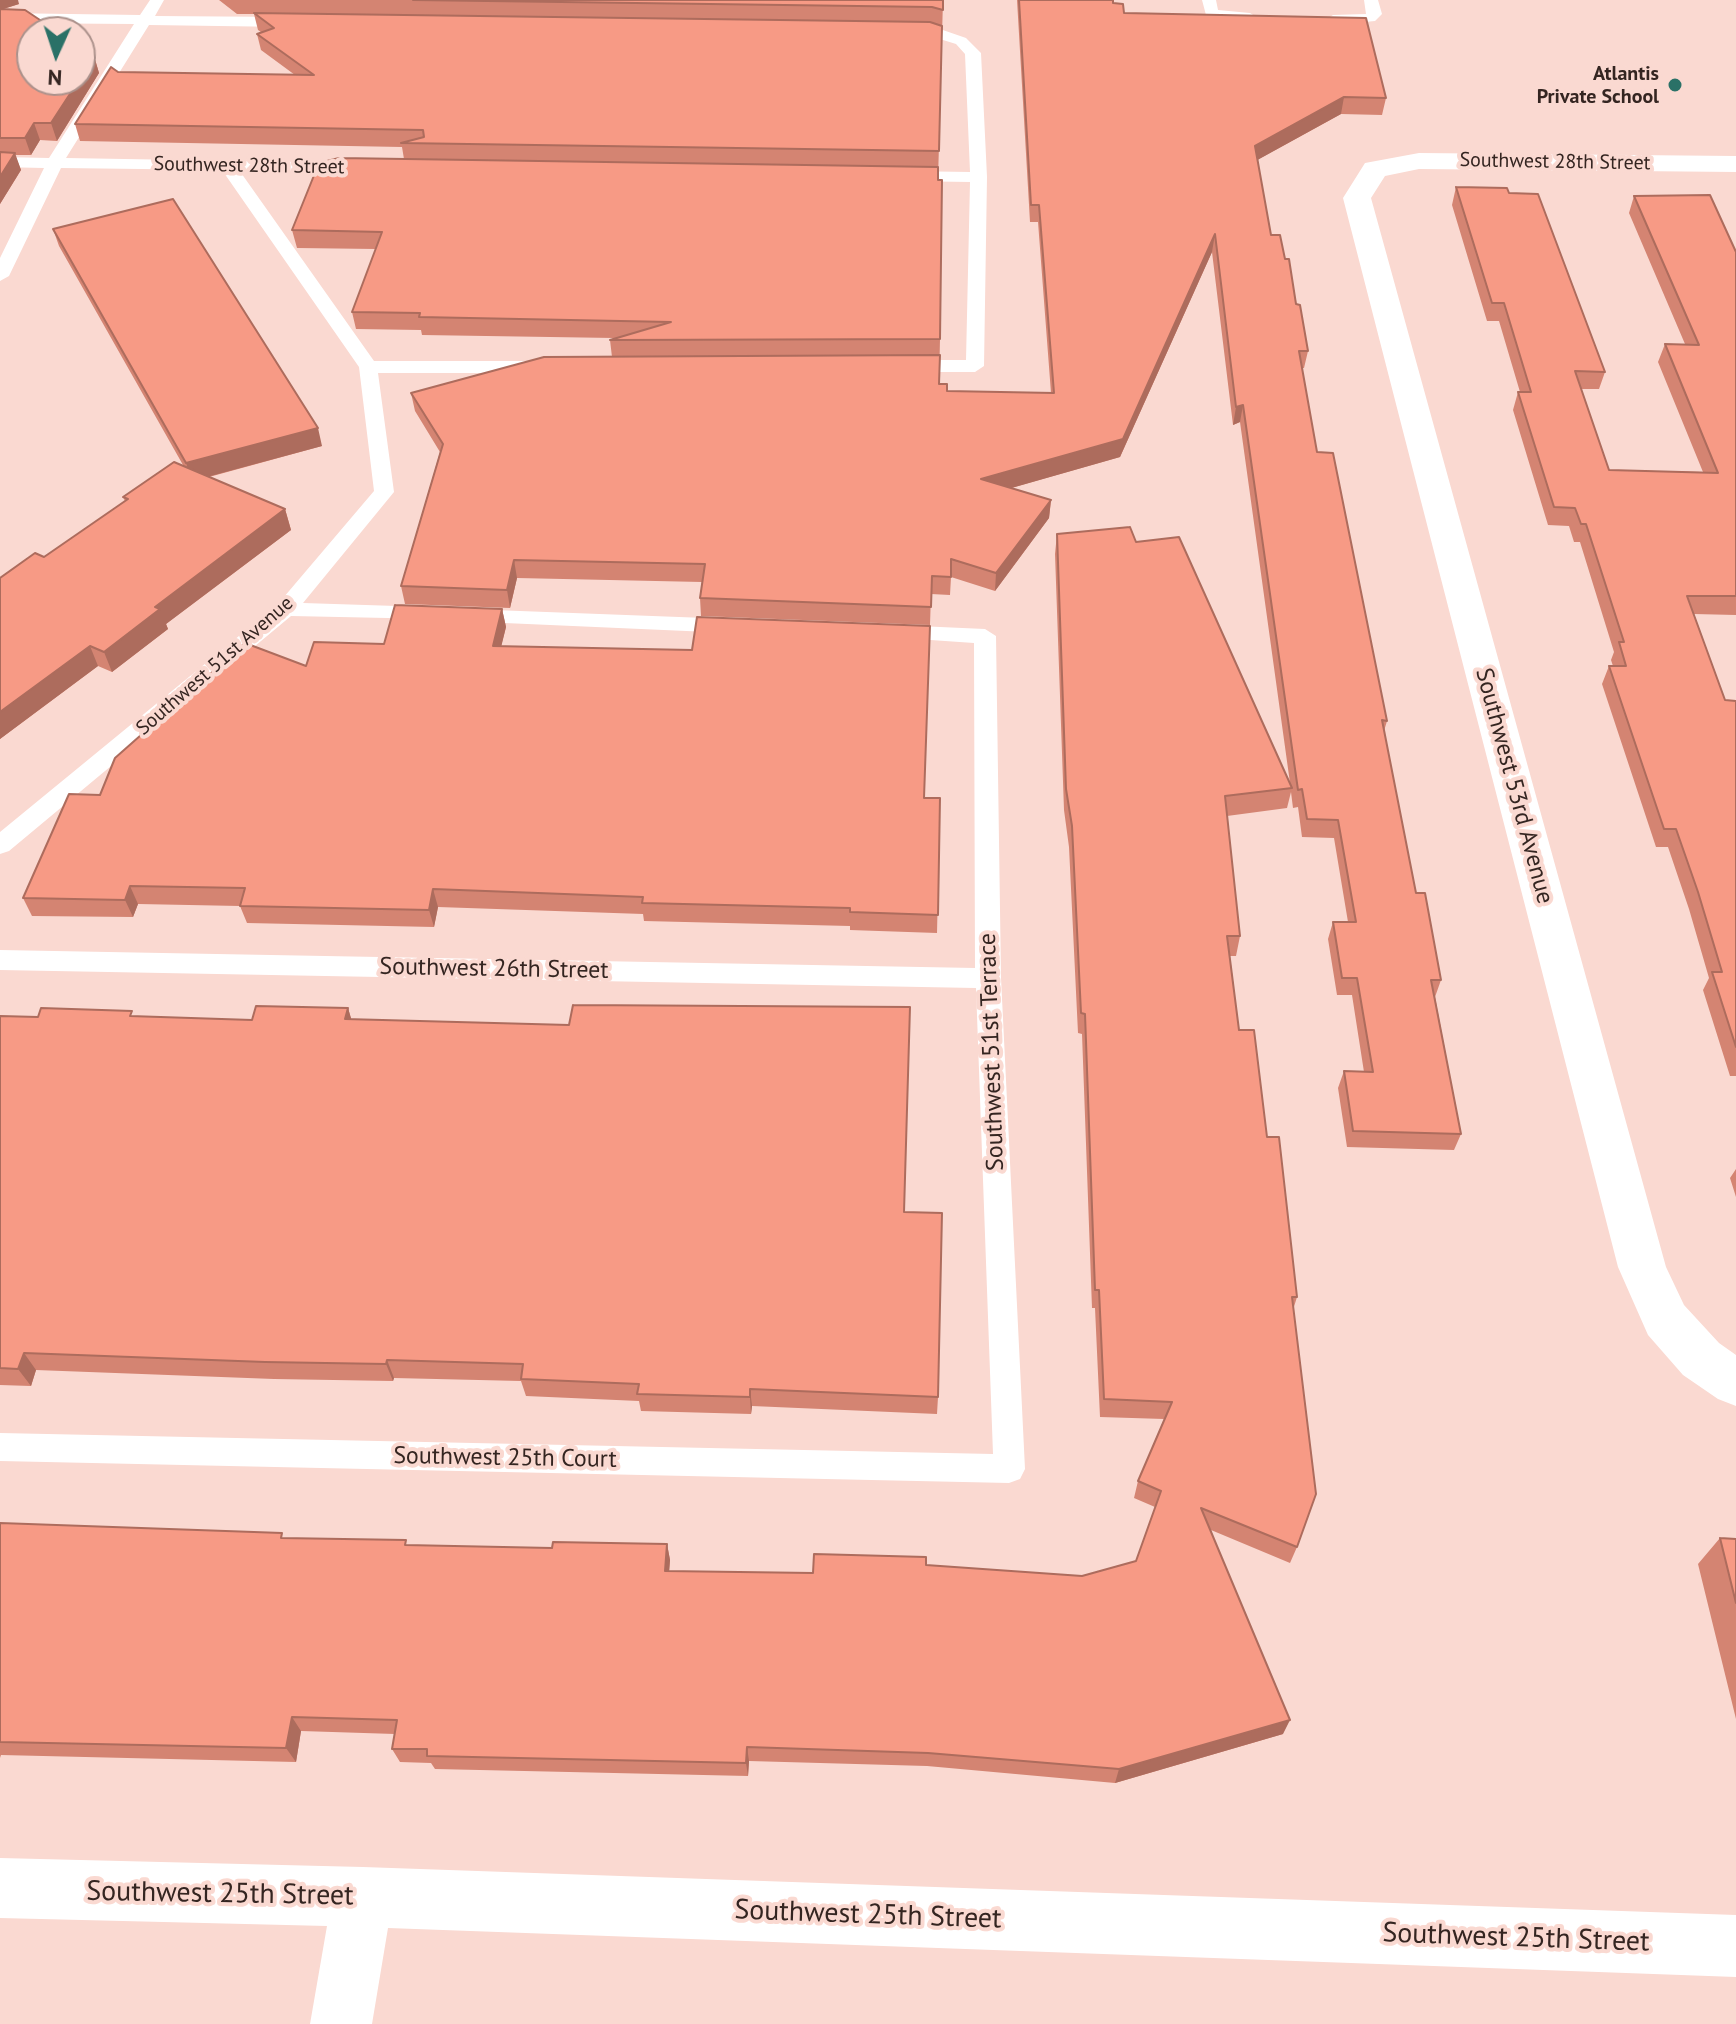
<!DOCTYPE html>
<html>
<head>
<meta charset="utf-8">
<style>
  body { margin:0 }
  #map { position:relative; width:1736px; height:2024px; overflow:hidden; background:#fad9d1; font-family:"PT Sans",sans-serif }
  canvas { display:block }
  .north { position:absolute; left:16px; top:16px; width:80px; height:80px; box-sizing:border-box; background:#fad9d1; border:2px solid #ab918b; border-radius:50%; rotate:183deg; font-size:22px; font-weight:700; line-height:32px; text-align:center; color:#342521 }
  .north::after { content:''; display:block; margin:auto; width:28px; height:36px; background:#2a7167; clip-path:polygon(50% 0,100% 100%,50% 72%,0 100%) }
</style>
</head>
<body>
<div id="map">
<canvas width="1736" height="2024"></canvas>
<div class="north">N</div>
</div>
<script>
const ctx = document.querySelector('canvas').getContext('2d');
ctx.lineJoin = 'round';
function poly(rows) {
  const path = new Path2D();
  for (const r of rows) {
    path.moveTo(r[0], r[1]);
    for (let i = 2; i < r.length; i += 2) path.lineTo(r[i], r[i + 1]);
  }
  return path;
}
function paint(path, color) {
  ctx.fillStyle = color;
  ctx.fill(path, 'evenodd');
}
function trace(path, color, width, dash) {
  ctx.strokeStyle = color;
  ctx.lineWidth = width;
  ctx.lineCap = dash ? 'butt' : 'round';
  ctx.setLineDash(dash || []);
  ctx.stroke(path);
}
function write(font, color, halo, rows, align = 'center') {
  ctx.font = font + ' "PT Sans",sans-serif';
  ctx.lineWidth = 8;
  ctx.setLineDash([]);
  ctx.textBaseline = 'middle';
  ctx.strokeStyle = halo;
  ctx.fillStyle = color;
  for (const [text, x, y, turn = 0] of rows) {
    ctx.save();
    ctx.translate(x, y);
    ctx.rotate((+turn || 0) * Math.PI / 180);
    ctx.textAlign = isNaN(turn) ? turn : align;
    if (halo) ctx.strokeText(text, 0, 0);
    ctx.fillText(text, 0, 0);
    ctx.restore();
  }
}
const lane = poly([
  [150,0,164,0,155,16,288,17,296,22,288,27,149,25,66,158,358,163,358,171,352,172,239,170,374,361,544,361,553,367,544,373,378,373,394,492,303,603,428,607,439,614,436,619,291,616,9,851,0,854,0,832,278,604,374,491,359,367,222,170,61,168,9,276,0,281,0,258,44,168,0,167,0,157,49,158,134,24,0,23,0,13,140,15,150,0],
  [1202,0,1216,0,1218,10,1250,13,1258,18,1250,23,1219,20,1206,15,1202,0],
  [1364,0,1378,0,1382,14,1375,21,1333,25,1325,20,1333,15,1366,14,1364,0],
  [903,28,937,28,966,38,981,53,987,177,984,366,975,372,904,372,895,366,904,360,966,360,970,182,903,181,895,176,903,171,970,172,965,54,956,44,930,36,903,34,903,28],
  [467,609,732,619,743,626,732,633,459,621,456,616,459,611,467,609],
  [895,625,985,629,996,636,1001,978,1025,1469,1020,1479,1009,1483,0,1461,0,1433,993,1454,976,988,0,970,0,950,975,968,974,643,887,637,884,632,895,625]
]);
const street = poly([
  [1419,153,1736,156,1736,172,1419,169,1385,176,1371,198,1666,1267,1684,1305,1719,1343,1736,1355,1736,1406,1718,1399,1683,1375,1648,1335,1618,1267,1343,198,1365,163,1419,153],
  [0,1858,363,1867,1736,1915,1736,1977,388,1928,372,2024,310,2024,327,1926,0,1918,0,1858]
]);
const wall = poly([
  [0,0,19,4,3,9,94,56,99,73,57,141,40,140,31,155,15,155,21,170,0,204],
  [219,0,943,0,938,180,940,339,939,384,947,391,1051,393,1038,222,1030,222,1017,0,1113,0,1113,3,1124,13,1386,98,1382,115,1341,114,1257,160,1271,235,1285,259,1308,351,1304,368,1302,368,1317,452,1387,721,1384,731,1416,893,1441,980,1435,997,1461,1134,1454,1150,1347,1147,1338,1088,1344,1071,1364,1072,1352,995,1337,995,1328,939,1333,922,1348,922,1334,838,1302,837,1298,807,1293,808,1291,792,1287,808,1227,816,1240,936,1236,956,1230,956,1239,1030,1267,1137,1297,1297,1293,1310,1297,1547,1290,1563,1211,1530,1283,1734,1115,1783,927,1766,749,1761,748,1776,435,1769,431,1763,400,1762,392,1749,395,1734,301,1731,296,1762,1,1755,0,1758,0,1523,408,1545,552,1548,667,1544,670,1560,669,1571,813,1573,926,1565,1082,1576,1136,1561,1155,1507,1134,1498,1138,1481,1164,1419,1100,1417,1095,1308,1092,1308,1082,1034,1078,1033,1069,847,1064,810,1055,554,1057,534,1136,542,1290,783,1240,422,1233,425,1212,252,1120,457,1011,488,1051,500,1049,518,995,591,951,577,950,595,931,594,930,625,701,616,700,598,702,582,517,578,510,608,405,604,401,586,440,452,415,411,411,393,612,357,610,340,614,338,422,335,421,330,356,329,352,312,376,249,297,248,292,230,404,159,402,147,80,141,75,124,118,72,295,75,261,50,257,34,261,32,258,30,254,14,237,14],
  [1456,187,1509,193,1605,372,1599,389,1581,389,1609,470,1703,472,1658,362,1665,344,1685,344,1629,213,1634,196,1736,252,1736,615,1694,614,1725,700,1736,701,1736,1076,1730,1076,1703,990,1709,978,1689,909,1668,847,1656,847,1602,684,1609,666,1613,666,1611,660,1614,652,1580,542,1574,542,1569,526,1548,525,1513,410,1518,392,1520,392,1499,321,1487,321,1452,205],
  [53,229,322,446,209,477,285,509,291,530,166,624,168,629,112,672,98,666,0,739,0,578,44,557,125,501,123,497,183,465,59,246],
  [502,609,506,627,501,646,924,798,940,798,937,933,850,930,850,926,644,921,643,914,438,907,434,927,247,923,240,906,138,904,133,917,32,916,23,898,100,795,306,666],
  [348,1008,351,1019,904,1212,938,1397,937,1414,752,1406,751,1414,641,1411,639,1401,526,1396,521,1381,394,1378,393,1381,274,1379,36,1370,31,1386,0,1385,0,1016,135,1017,252,1020],
  [1736,1169,1736,1197,1730,1178],
  [1720,1538,1736,1539,1736,1719,1698,1564]
]);
const shadedWall = poly([
  [0,0,18,0,19,4,0,10],
  [94,56,99,73,57,141,51,123],
  [1344,97,1341,114,1252,163,1255,146],
  [34,123,40,140,31,155,25,138],
  [15,153,21,170,0,204,0,177],
  [1215,234,1212,252,1120,457,980,497,981,479],
  [1243,405,1240,422,1233,425,1236,407],
  [318,428,322,446,192,481,186,463],
  [1051,500,1049,518,995,591,996,573],
  [285,509,291,530,166,624,168,629,112,672,104,652,155,607],
  [514,560,517,578,510,608,507,590],
  [502,609,506,627,497,664,493,646],
  [90,646,98,666,0,739,0,712],
  [130,886,138,904,133,917,125,900],
  [433,889,438,907,434,927,429,910],
  [348,1008,354,1028,345,1019],
  [24,1353,36,1370,31,1386,18,1369],
  [387,1360,394,1378,393,1381,386,1364],
  [750,1389,752,1406,751,1414,750,1397],
  [667,1544,670,1560,668,1587,665,1571],
  [292,1717,301,1731,296,1762,286,1748],
  [1290,1720,1283,1734,1115,1783,1119,1769],
  [747,1747,749,1761,748,1776,746,1763]
]);
const building = poly([
  [413,0,943,0,943,10,932,7,413,0],
  [1019,0,1113,0,1113,3,1123,4,1124,13,1366,18,1386,98,1344,97,1255,146,1271,235,1280,235,1285,259,1289,259,1296,304,1300,305,1308,351,1299,351,1317,452,1333,453,1387,721,1382,720,1416,893,1425,893,1441,980,1431,980,1461,1134,1353,1131,1344,1071,1373,1072,1357,978,1342,978,1333,922,1356,922,1338,820,1307,819,1302,789,1298,790,1243,405,1236,407,1215,234,1123,439,981,479,1051,500,996,573,951,559,951,577,932,576,931,607,700,598,705,564,514,560,507,590,401,586,443,444,411,393,544,357,940,355,939,384,947,384,947,391,1054,393,1039,205,1031,205,1019,0],
  [0,9,25,10,58,32,32,32,32,80,79,80,51,123,34,123,25,138,0,138,0,9],
  [254,13,930,22,942,26,939,151,401,143,424,137,423,130,75,124,111,67,118,72,314,75,257,34,274,28,254,13],
  [80,47,94,56,80,78,80,47],
  [0,152,15,153,0,177,0,152],
  [339,158,938,167,938,180,942,180,940,339,610,340,671,322,419,317,420,313,352,312,382,232,292,230,319,163,339,158],
  [1456,187,1507,188,1509,193,1538,194,1605,372,1575,371,1609,470,1718,473,1665,344,1699,345,1634,196,1710,195,1736,252,1736,596,1687,596,1725,700,1736,701,1736,1047,1712,972,1722,972,1698,892,1676,829,1664,829,1609,666,1626,666,1619,642,1624,642,1586,524,1581,524,1575,508,1554,507,1518,392,1531,392,1504,303,1492,303,1456,187],
  [173,199,318,428,186,463,53,229,173,199],
  [174,462,285,509,155,607,160,609,104,652,90,646,0,712,0,578,35,553,44,557,128,499,123,497,174,462],
  [1130,527,1136,542,1179,537,1292,788,1225,796,1240,936,1227,936,1239,1030,1254,1030,1267,1137,1279,1137,1297,1297,1292,1297,1316,1494,1297,1547,1201,1508,1290,1720,1119,1769,928,1753,747,1747,746,1763,427,1756,427,1749,392,1749,397,1720,292,1717,286,1748,0,1742,0,1523,282,1533,281,1538,406,1540,405,1545,552,1548,553,1542,667,1544,665,1571,813,1573,814,1554,926,1557,926,1565,1082,1576,1136,1561,1161,1491,1138,1481,1172,1402,1104,1399,1099,1290,1095,1290,1085,1014,1081,1013,1072,826,1066,789,1057,534,1130,527],
  [395,605,502,609,493,646,692,650,697,617,930,626,924,798,940,798,938,915,850,912,850,908,642,903,643,897,433,889,429,910,240,906,245,888,130,886,125,900,23,898,69,794,100,795,115,758,245,643,306,666,314,642,384,644,395,605],
  [573,1005,910,1007,904,1212,942,1213,938,1397,750,1389,750,1397,637,1394,639,1384,521,1379,523,1364,387,1360,386,1364,265,1362,24,1353,18,1369,0,1368,0,1016,38,1017,41,1008,132,1011,130,1016,252,1020,256,1006,348,1008,345,1019,569,1025,573,1005],
  [1720,1538,1736,1539,1736,1603,1720,1538]
]);
const markers = [
  [1675,85,8,"#2a7167"]
];
const farPoinames = [
  ["Atlantis",1659,74],
  ["Private School",1659,97]
];
const farStreetnames = [
  ["Southwest 28th Street",1555,162,1],
  ["Southwest 28th Street",249,166,1],
  ["Southwest 51st Avenue",215,666,-41]
];
const streetNames = [
  ["Southwest 53rd Avenue",1514,786,75],
  ["Southwest 26th Street",494,969,1],
  ["Southwest 51st Terrace",992,1052,-92],
  ["Southwest 25th Court",505,1458,1]
];
const nearStreetnames = [
  ["Southwest 25th Street",220,1894,1],
  ["Southwest 25th Street",868,1915,2],
  ["Southwest 25th Street",1516,1938,2]
];
paint(lane, '#fff');
paint(street, '#fff');
paint(wall, '#d48472');
paint(shadedWall, '#ad6c5d');
paint(building, '#f79a85');
trace(building, '#ad6c5d', 2);
for (const [x, y, r, color] of markers) {
  const dot = new Path2D();
  dot.arc(x, y, r, 0, 2 * Math.PI);
  ctx.fillStyle = color;
  ctx.fill(dot);
  trace(dot, '#fad9d1', 3);
}
write('bold 20px', '#342521', '#fad9d1', farPoinames, 'right');
write('20px', '#342521', '#fad9d1', farStreetnames);
write('24px', '#342521', '#fad9d1', streetNames);
write('28px', '#342521', '#fad9d1', nearStreetnames);
</script>
</body>
</html>
